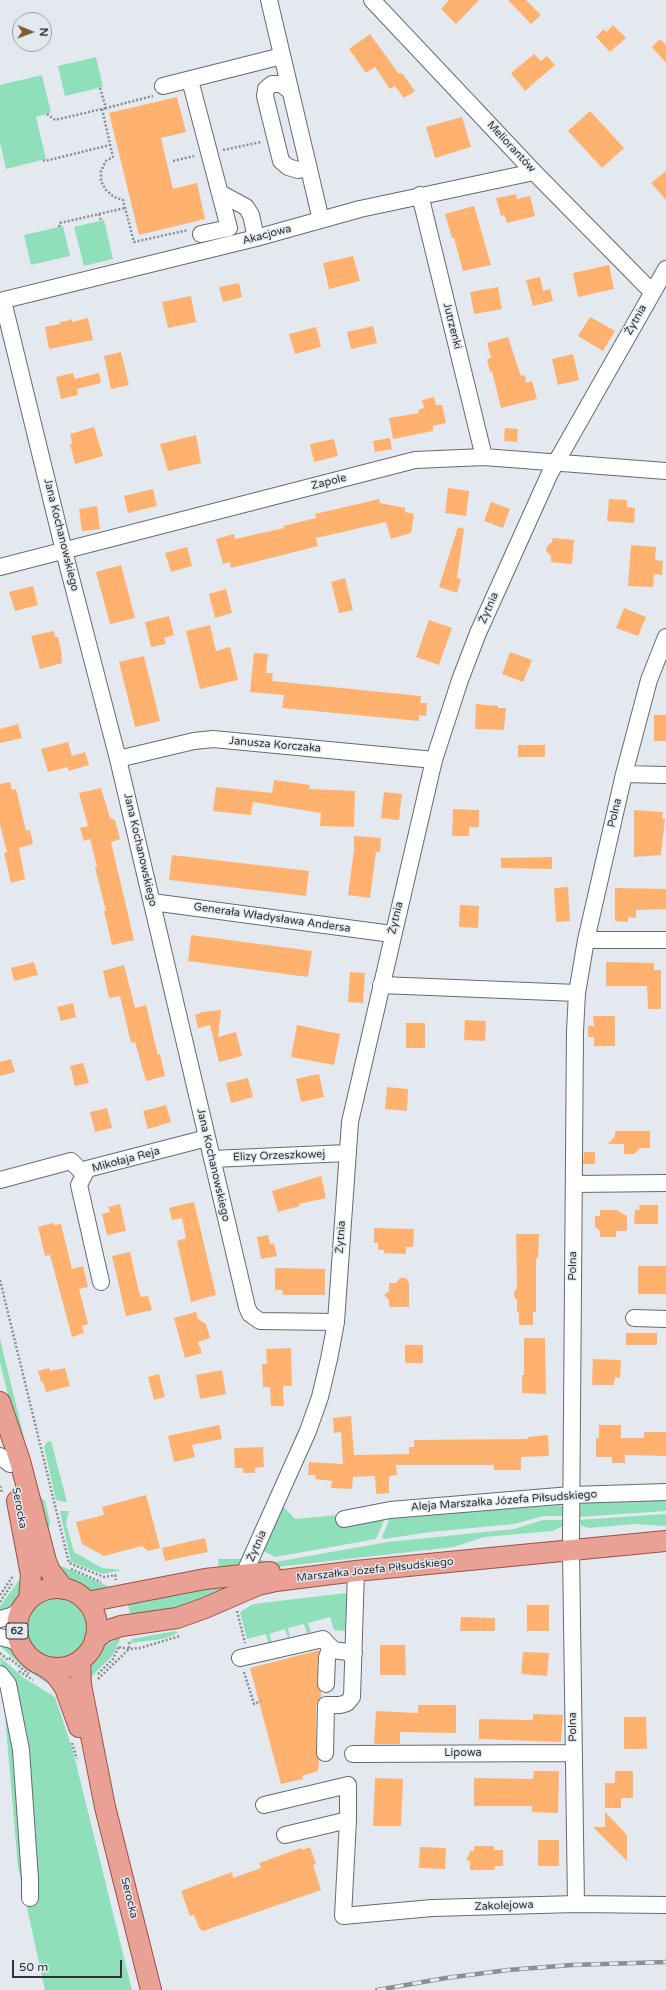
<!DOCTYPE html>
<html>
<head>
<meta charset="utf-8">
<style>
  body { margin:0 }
  #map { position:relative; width:666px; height:1990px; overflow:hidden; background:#e4e9ef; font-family:"Varela Round",sans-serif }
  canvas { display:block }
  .north { position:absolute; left:12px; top:12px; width:40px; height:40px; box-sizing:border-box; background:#e4e9ef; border:1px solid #9ca0a4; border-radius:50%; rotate:91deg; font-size:11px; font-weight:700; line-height:16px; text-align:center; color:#303234 }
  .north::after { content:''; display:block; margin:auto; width:14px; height:18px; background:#7c5d32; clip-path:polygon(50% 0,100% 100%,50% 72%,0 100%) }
  .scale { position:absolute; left:12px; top:1960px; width:110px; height:18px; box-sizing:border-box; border:2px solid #303234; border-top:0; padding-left:5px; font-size:12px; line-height:14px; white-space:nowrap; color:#303234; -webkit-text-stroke:3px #e4e9ef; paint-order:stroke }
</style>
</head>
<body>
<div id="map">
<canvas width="666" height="1990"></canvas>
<div class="north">N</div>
<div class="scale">50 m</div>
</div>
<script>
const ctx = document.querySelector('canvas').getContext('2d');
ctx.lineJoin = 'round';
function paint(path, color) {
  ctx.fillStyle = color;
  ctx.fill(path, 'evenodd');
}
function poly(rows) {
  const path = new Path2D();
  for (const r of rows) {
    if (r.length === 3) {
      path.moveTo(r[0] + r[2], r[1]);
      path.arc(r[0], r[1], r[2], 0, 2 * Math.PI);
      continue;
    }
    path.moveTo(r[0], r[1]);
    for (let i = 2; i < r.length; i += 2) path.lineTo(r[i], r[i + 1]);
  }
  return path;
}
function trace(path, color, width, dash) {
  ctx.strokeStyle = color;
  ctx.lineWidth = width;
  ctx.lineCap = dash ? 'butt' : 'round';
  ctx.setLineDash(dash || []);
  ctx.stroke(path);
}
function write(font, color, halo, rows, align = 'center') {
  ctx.font = font + ' "Varela Round",sans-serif';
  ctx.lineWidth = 3;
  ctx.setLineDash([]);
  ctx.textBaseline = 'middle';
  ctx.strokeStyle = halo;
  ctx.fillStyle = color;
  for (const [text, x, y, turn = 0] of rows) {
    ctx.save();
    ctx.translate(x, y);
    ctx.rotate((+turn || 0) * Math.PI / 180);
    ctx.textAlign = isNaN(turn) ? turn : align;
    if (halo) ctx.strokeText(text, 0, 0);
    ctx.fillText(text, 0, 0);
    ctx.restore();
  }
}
const green = poly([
  [96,57,103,87,65,96,58,66],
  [42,75,51,113,36,117,46,159,6,169,0,142,0,85],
  [104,220,113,259,84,266,74,227],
  [63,226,70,256,31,265,24,235],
  [0,1339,38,1495,45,1501,50,1523,47,1533,12,1410,0,1363],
  [51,1441,67,1502,65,1502,56,1500,44,1447,47,1442],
  [666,1497,666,1511,577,1517,576,1508,583,1500],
  [556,1502,564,1508,565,1516,543,1516,514,1524,430,1532,384,1539,382,1537,391,1515],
  [282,1505,295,1519,339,1515,341,1526,352,1526,353,1523,386,1516,376,1539,275,1557,261,1550],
  [60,1511,69,1511,66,1523,74,1552,102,1568,122,1570,103,1574,71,1562],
  [666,1514,666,1526,636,1524,589,1528,582,1526,578,1520],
  [543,1520,564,1520,563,1526,553,1531,484,1537,454,1547,276,1567,265,1567,260,1562,260,1560,275,1562,388,1542,514,1529],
  [218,1559,244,1559,239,1566,219,1570],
  [58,1565,108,1586,109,1588,92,1591,68,1578],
  [23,1575,20,1598,10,1608,0,1613,0,1606],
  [224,1586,224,1588,198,1602,184,1607,131,1617,128,1605,157,1597],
  [346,1593,347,1601,345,1631,334,1630,330,1617,308,1623,311,1632,307,1633,304,1624,288,1628,290,1637,288,1638,285,1629,269,1634,272,1643,269,1644,266,1634,247,1639,240,1612,253,1604],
  [57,1629,31],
  [175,1631,178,1633,163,1639,130,1643,132,1639],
  [119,1637,120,1640,112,1656,88,1680,90,1665,103,1647],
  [0,1642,13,1648,26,1663,55,1688,25,1669,0,1646],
  [0,1657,24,1678,55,1697,73,1751,132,1990,45,1990,18,1867]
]);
const building = poly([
  [449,0,479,0,456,24,441,9],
  [508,0,526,0,541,15,531,24],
  [613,25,626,38,610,52,596,37,604,29,606,32],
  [370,34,399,74,402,73,415,91,404,98,395,86,390,89,375,67,366,73,349,49],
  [660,39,666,45,666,63,652,47],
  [534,54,541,61,547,56,555,65,525,91,511,73],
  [177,97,186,132,161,138,173,189,197,183,205,219,139,235,109,113],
  [590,111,624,148,602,168,568,131],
  [462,117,471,147,435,158,426,127],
  [666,171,666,200,651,183],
  [516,194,517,199,530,196,535,216,507,223,504,215,501,216,496,198],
  [474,206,491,265,463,271,454,238,452,238,445,214],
  [353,256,360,281,329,289,323,263],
  [609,265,614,289,578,297,573,273],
  [540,277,543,291,550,289,553,301,533,306,526,280],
  [239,283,242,297,223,302,219,287],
  [498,287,502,309,474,314,470,292],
  [191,296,196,322,168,328,162,302],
  [590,317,615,331,603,351,578,336],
  [88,318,93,340,49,349,45,327,60,324,60,322,66,321,72,319,72,322],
  [373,326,377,343,351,349,347,332],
  [316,327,321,347,295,354,289,334],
  [508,337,521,376,525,375,526,383,532,381,537,399,501,408,492,371,490,372,487,359,491,358,487,343],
  [121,352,129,385,111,389,104,356],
  [573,354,579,380,558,385,552,359],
  [73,373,75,379,99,373,101,383,77,389,78,395,61,399,56,377],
  [434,397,436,405,442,405,446,423,433,426,433,431,393,439,389,418,419,413,418,410,424,408,422,400],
  [94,427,103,456,75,464,70,444,72,443,70,434],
  [505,428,518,429,517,442,504,441],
  [196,435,201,463,168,471,160,444],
  [390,438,392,449,375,452,373,441],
  [334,439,338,456,314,462,310,444],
  [448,488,469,491,466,516,445,513],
  [153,489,157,506,128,513,124,496],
  [379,499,380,503,405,508,405,512,414,514,411,533,391,539,386,522,316,538,318,546,231,568,230,562,223,564,216,539,234,534,235,539,284,528,283,526,316,518,315,514],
  [609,499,627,500,627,507,635,508,634,523,607,521],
  [491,502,510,509,503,528,484,521],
  [97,506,100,529,82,531,79,509],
  [458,527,464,529,457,578,461,579,457,593,439,587],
  [553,538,574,540,572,564,551,562,551,556,546,551,547,546,552,542],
  [631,545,656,547,655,560,663,561,662,575,654,574,653,587,628,586],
  [187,547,192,566,171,572,165,553],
  [121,565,135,618,110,624,96,572],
  [345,578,353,610,339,613,331,582],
  [33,586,38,605,15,611,9,592],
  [226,589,232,613,215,618,209,594],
  [624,608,646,617,638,636,616,628],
  [169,616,174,635,164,638,166,644,151,647,145,622],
  [429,620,452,628,439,665,416,657],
  [210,625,216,651,230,647,238,680,200,689,186,631],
  [54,631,55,637,58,637,62,655,61,655,62,663,40,669,31,636],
  [510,652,532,660,523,682,502,674],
  [254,653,268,654,266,673,273,673,272,681,421,696,420,703,427,703,426,716,419,715,419,721,282,708,284,695,250,692],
  [144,656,160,721,135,727,119,662],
  [476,704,498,706,498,708,506,708,504,730,475,729],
  [654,715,666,715,666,741,654,741],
  [18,724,22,738,0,743,0,729],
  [68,742,72,756,85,752,89,765,69,771,68,767,48,772,41,749],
  [518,745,545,745,545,757,518,757],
  [274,780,310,785,309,789,355,791,354,827,320,826,321,813,253,802,251,815,213,811,216,787,272,793],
  [10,782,12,790,16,789,26,831,30,830,33,844,19,848,25,879,11,883,4,853,7,852,0,825,0,784],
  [101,788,110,818,115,820,120,839,111,842,134,940,112,945,104,911,106,911,95,868,97,867,90,839,84,841,80,828,88,826,79,793],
  [384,792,402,794,399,820,381,818],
  [453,809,479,810,479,827,469,827,469,836,452,836],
  [634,810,663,812,662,819,665,819,661,855,634,857],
  [354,836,381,838,380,852,376,852,370,898,348,895,354,850],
  [172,855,309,871,306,896,169,880],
  [552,857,552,869,501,868,501,858],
  [568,887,570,921,556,922,554,888],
  [615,888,666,889,666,909,636,910,636,918,628,917,628,922,615,921],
  [460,905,479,906,478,928,459,927],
  [191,935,312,951,308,977,188,961],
  [34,962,38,975,14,981,11,968],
  [606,962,654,963,654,970,661,970,661,1009,648,1009,647,986,606,986],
  [124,965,135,1008,146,1005,158,1055,160,1054,165,1076,146,1081,135,1042,131,1043,120,996,109,998,103,971],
  [350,972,365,973,363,1003,348,1002],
  [73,1003,76,1017,61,1021,57,1007],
  [221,1010,218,1037,236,1032,242,1056,219,1062,210,1025,198,1028,195,1015,203,1012],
  [593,1016,615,1016,615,1046,594,1046,594,1037,588,1037,588,1026,594,1026],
  [465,1020,486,1021,485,1041,464,1040],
  [406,1023,425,1023,425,1048,406,1048],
  [297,1025,340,1034,334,1065,291,1057],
  [11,1059,15,1072,0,1076,0,1062],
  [83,1063,89,1083,75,1086,70,1066],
  [319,1074,324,1097,301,1102,296,1079],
  [248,1078,253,1097,231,1103,226,1083],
  [387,1087,408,1089,407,1111,385,1109],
  [166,1105,171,1122,148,1129,143,1111],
  [107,1108,112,1128,95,1132,90,1112],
  [615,1131,650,1131,650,1148,640,1148,634,1154,624,1154,624,1144,608,1144,615,1136],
  [584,1152,595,1152,595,1164,583,1164],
  [321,1176,326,1198,299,1204,300,1206,278,1212,272,1191],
  [194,1202,216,1295,191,1302,177,1241,186,1238,182,1218,172,1220,169,1208],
  [120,1204,126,1231,107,1235,102,1214,110,1212,108,1207],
  [639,1205,658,1205,658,1224,634,1224,635,1210,640,1210],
  [600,1210,616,1210,627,1216,627,1231,616,1231,616,1237,600,1237,600,1231,595,1227,595,1216,600,1216],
  [53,1223,54,1225,61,1224,72,1269,83,1266,88,1287,79,1289,88,1324,82,1326,84,1333,72,1337,50,1255,45,1256,38,1227],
  [374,1228,414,1229,413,1247,406,1247,406,1254,384,1253,384,1250,378,1250,378,1243,374,1243],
  [516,1234,539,1234,538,1258,536,1258,536,1312,533,1312,533,1325,519,1325,519,1312,517,1312,517,1300,514,1297,514,1292,517,1288],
  [268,1235,270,1244,274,1243,277,1256,261,1259,257,1237],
  [130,1252,139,1292,141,1297,148,1296,152,1310,126,1316,112,1256],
  [638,1266,666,1266,666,1294,638,1294],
  [275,1268,325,1269,325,1295,283,1295,282,1290,275,1290],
  [400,1278,406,1278,409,1283,409,1307,389,1307,389,1300,384,1295,389,1291,389,1283,396,1283],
  [196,1312,198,1319,206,1324,210,1338,198,1342,202,1353,185,1358,174,1318],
  [626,1333,657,1333,657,1345,626,1345],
  [524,1338,545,1338,546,1394,522,1393,522,1375,524,1375],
  [405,1345,423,1345,423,1363,405,1363],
  [291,1348,292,1386,283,1386,284,1406,271,1406,270,1387,263,1387,262,1364,267,1364,266,1349],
  [593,1359,621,1360,620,1378,615,1377,614,1385,592,1385],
  [49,1368,50,1371,65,1368,70,1386,46,1392,43,1382,41,1382,38,1371],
  [222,1370,226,1394,200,1399,196,1375],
  [159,1374,165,1397,154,1400,148,1377],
  [351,1416,354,1455,409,1454,409,1447,414,1447,414,1440,528,1439,528,1437,548,1435,549,1456,521,1457,521,1470,494,1470,494,1465,396,1465,397,1475,389,1476,389,1493,376,1494,375,1476,353,1477,352,1489,331,1488,332,1481,315,1479,316,1475,308,1475,309,1462,343,1464,341,1432,334,1433,333,1418],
  [219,1425,222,1439,192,1445,195,1457,174,1462,168,1436],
  [599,1425,621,1425,621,1438,644,1438,644,1432,666,1432,666,1456,625,1455,625,1463,612,1463,612,1457,596,1457,596,1438,599,1438],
  [263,1447,264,1467,255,1468,255,1473,243,1473,243,1468,235,1468,234,1448],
  [146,1495,160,1548,148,1551,142,1546,104,1556,82,1544,76,1522,104,1515,102,1507],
  [205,1538,208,1552,165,1561,162,1548],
  [527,1605,549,1605,549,1631,527,1631],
  [461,1617,495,1618,495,1631,460,1631],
  [380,1645,405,1645,406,1675,380,1675],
  [320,1650,318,1657,317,1684,321,1692,321,1697,316,1705,316,1753,319,1760,318,1771,302,1776,303,1779,281,1784,250,1668],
  [523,1652,549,1653,547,1676,521,1674],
  [418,1705,456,1705,456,1733,400,1732,400,1744,374,1744,376,1711,418,1713],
  [533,1714,563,1715,561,1742,479,1739,479,1719,533,1720],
  [624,1717,646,1717,647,1749,624,1749],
  [534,1771,559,1771,558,1813,532,1812,532,1806,474,1806,474,1778,533,1779],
  [615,1771,633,1771,633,1798,621,1798,621,1808,605,1808,605,1783,615,1783],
  [375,1778,403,1779,401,1826,373,1826],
  [605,1812,627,1835,627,1861,593,1827,605,1827],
  [538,1840,559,1840,559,1866,538,1866],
  [474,1846,494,1846,494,1850,503,1850,503,1866,495,1866,494,1870,470,1870,470,1862,466,1859,469,1855,470,1851,474,1851],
  [310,1847,316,1864,313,1865,321,1890,203,1931,199,1928,194,1915,190,1916,181,1891,232,1872,233,1878,261,1868,259,1863,301,1848,302,1850],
  [420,1847,446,1848,445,1869,419,1868]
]);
const path = poly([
  [100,88,106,108,153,96],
  [102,109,113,157,106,161,101,171,101,181,106,190,114,197,123,200,134,242,188,230],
  [47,114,55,120,106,108],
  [223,150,261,142],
  [43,160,45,161,110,145],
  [173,161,194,156],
  [99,214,101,221],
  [59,227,60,223,125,208],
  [0,1280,69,1563,104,1577,115,1575,116,1580],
  [0,1486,2,1493],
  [71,1569,101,1582],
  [0,1595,13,1576],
  [0,1602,12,1584],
  [237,1611,245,1643],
  [119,1647,129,1649,140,1648,180,1636],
  [0,1653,8,1660],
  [9,1658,29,1674],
  [19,1671,33,1680],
  [244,1672,254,1704,261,1701],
  [98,1674,113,1659,119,1646],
  [98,1679,129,1649,129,1642],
  [72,1743,77,1759]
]);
const minor = poly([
  [269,0,321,220],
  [372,0,534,172,652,292],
  [190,80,229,228,201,234],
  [163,86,282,56],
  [290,91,281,84,272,84,266,89,265,96,281,161,288,167,298,170,308,168],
  [220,193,246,207,251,215,256,238],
  [420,195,484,457],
  [0,301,256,238,360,209,534,172],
  [3,301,64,551,118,759,247,1307,250,1314,260,1321,336,1322],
  [0,567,415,460,484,457,666,471],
  [118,759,194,741,213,739,434,760],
  [624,774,666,775],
  [152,902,392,934],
  [586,940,666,940],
  [381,985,577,993],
  [212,1159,347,1153],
  [0,1180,71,1161,84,1174],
  [574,1184,666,1183],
  [101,1282,79,1185,87,1169,207,1138],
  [634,1318,666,1319],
  [0,1456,10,1464],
  [344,1519,390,1510,571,1495,666,1492],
  [571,1539,575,1031,577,993,586,940,624,774,649,680,666,637],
  [571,1550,576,1904],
  [240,1583,308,1431,320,1397,329,1359,336,1322,350,1122,434,760,460,680,478,633,550,473,666,269],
  [0,1619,11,1616,21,1610],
  [0,1637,12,1640,20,1645],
  [240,1658,323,1639,333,1650,354,1653],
  [0,1674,8,1684,21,1750,30,1879,30,1898],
  [326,1684,327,1657,331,1647],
  [325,1753,326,1705,340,1705,347,1703,352,1697,356,1571],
  [353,1754,574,1753],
  [264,1805,348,1785,348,1820],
  [285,1835,348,1820,343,1916,432,1908,576,1904,666,1905]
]);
const major = poly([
  [0,1402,20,1461,46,1561,50,1571,64,1589],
  [17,1501,31,1575,29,1599],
  [57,1628,40],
  [87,1602,205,1579,270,1572],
  [95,1639,106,1631,121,1626,177,1618,205,1608,258,1585,276,1581,356,1571,666,1541],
  [80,1661,81,1685,105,1807,151,1990],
  [44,1666,56,1675,65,1688,79,1727]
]);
const rail = poly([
  [377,1990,446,1978,508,1970,572,1965,666,1962]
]);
const shields = [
  [17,1631,22]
];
const shieldNames = [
  ["62",17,1631]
];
const streetNames = [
  ["Meliorantów",511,147,47],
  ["Akacjowa",267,235,-15],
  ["Żytnia",636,320,-61],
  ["Jutrzenki",452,326,76],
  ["Zapole",329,482,-14],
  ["Jana Kochanowskiego",61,535,76],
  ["Żytnia",489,608,-66],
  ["Janusza Korczaka",275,745,5],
  ["Polna",615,813,-77],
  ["Jana Kochanowskiego",140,850,77],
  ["Generała Władysława Andersa",272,918,8],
  ["Żytnia",396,918,-77],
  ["Elizy Orzeszkowej",279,1156,-2],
  ["Mikołaja Reja",126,1160,-15],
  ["Jana Kochanowskiego",213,1165,77],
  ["Żytnia",341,1237,-86],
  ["Polna",573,1266,-89],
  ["Aleja Marszałka Józefa Piłsudskiego",504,1501,-4],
  ["Serocka",19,1508,79],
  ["Żytnia",257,1546,-66],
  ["Marszałka Józefa Piłsudskiego",375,1570,-6],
  ["Polna",573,1727,-91],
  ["Lipowa",463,1753],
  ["Serocka",129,1898,76],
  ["Zakolejowa",504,1906,-2]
];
paint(green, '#8fdfba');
paint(building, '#ffb16f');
trace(minor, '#666b70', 18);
trace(major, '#9d5144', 22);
trace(path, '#8a8e92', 2.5, [2, 2]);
trace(minor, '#fff', 16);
trace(major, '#e8a194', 20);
trace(rail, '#8b8f93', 4.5);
trace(rail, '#e4e9ef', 3, [9]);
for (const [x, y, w] of shields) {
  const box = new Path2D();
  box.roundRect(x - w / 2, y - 8, w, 16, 3);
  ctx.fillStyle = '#e4e9ef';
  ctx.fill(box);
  trace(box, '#303234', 1);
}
write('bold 10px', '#303234', null, shieldNames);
write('11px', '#303234', '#e4e9ef', streetNames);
</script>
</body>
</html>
